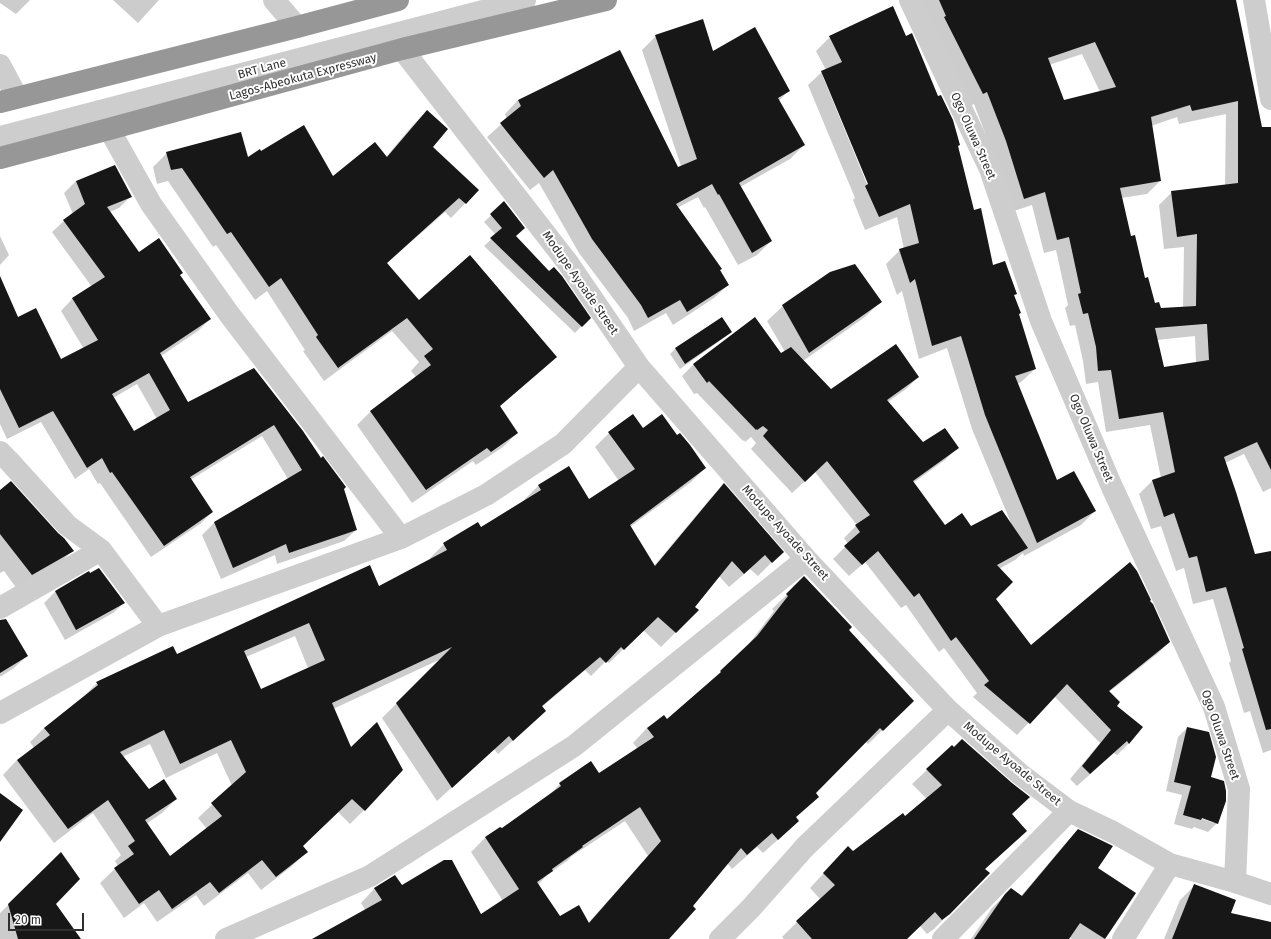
<!DOCTYPE html>
<html>
<head>
<meta charset="utf-8">
<style>
  body { margin:0 }
  #map { position:relative; width:1271px; height:939px; overflow:hidden; background:#fff; font-family:"Fira Sans",sans-serif }
  canvas { display:block }
  .scale { position:absolute; left:8px; top:913px; width:76px; height:18px; box-sizing:border-box; border:2px solid #303030; border-top:0; padding-left:5px; font-size:12px; line-height:14px; white-space:nowrap; color:#303030; -webkit-text-stroke:3px #fff; paint-order:stroke }
</style>
</head>
<body>
<div id="map">
<canvas width="1271" height="939"></canvas>
<div class="scale">20 m</div>
</div>
<script>
const ctx = document.querySelector('canvas').getContext('2d');
ctx.lineJoin = 'round';
function paint(path, color) {
  ctx.fillStyle = color;
  ctx.fill(path, 'evenodd');
}
function poly(rows) {
  const path = new Path2D();
  for (const r of rows) {
    path.moveTo(r[0], r[1]);
    for (let i = 2; i < r.length; i += 2) path.lineTo(r[i], r[i + 1]);
  }
  return path;
}
function trace(path, color, width, dash) {
  ctx.strokeStyle = color;
  ctx.lineWidth = width;
  ctx.lineCap = dash ? 'butt' : 'round';
  ctx.setLineDash(dash || []);
  ctx.stroke(path);
}
function write(font, color, halo, rows, align = 'center') {
  ctx.font = font + ' "Fira Sans",sans-serif';
  ctx.lineWidth = 4;
  ctx.setLineDash([]);
  ctx.textBaseline = 'middle';
  ctx.strokeStyle = halo;
  ctx.fillStyle = color;
  for (const [text, x, y, turn = 0] of rows) {
    ctx.save();
    ctx.translate(x, y);
    ctx.rotate((+turn || 0) * Math.PI / 180);
    ctx.textAlign = isNaN(turn) ? turn : align;
    if (halo) ctx.strokeText(text, 0, 0);
    ctx.fillText(text, 0, 0);
    ctx.restore();
  }
}
const shadow = poly([
  [0,0,30,0,16,14,0,3],
  [113,0,159,0,138,23],
  [920,0,1235,0,1271,183,1271,488,1263,492,1244,454,1225,463,1255,556,1271,552,1271,750,1263,753,1250,711,1244,713,1229,663,1231,661,1213,599,1193,604,1184,568,1176,571,1161,526,1151,529,1139,494,1152,481,1161,478,1150,425,1106,432,1098,382,1086,384,1083,361,1075,325,1070,326,1065,308,1068,305,1056,250,1044,253,1032,205,1011,212,993,154,974,104,970,106],
  [1082,54,1100,92,1063,101,1049,65],
  [1226,114,1225,185,1172,192,1159,205,1164,249,1184,247,1183,308,1160,309,1154,305,1144,279,1130,237,1121,198,1147,194,1160,181,1151,126,1177,117,1179,124],
  [1195,336,1196,363,1164,368,1157,340],
  [656,36,713,52,789,90,779,101,804,145,790,159,740,187,771,241,757,255,738,265,705,207,704,208,698,197,677,208,728,285,714,298,673,325,666,313,634,331,628,318,579,253,539,183,530,190,487,137,507,119,505,114,518,100,677,168,681,166,642,50],
  [830,37,958,146,973,211,993,267,1016,294,1013,296,1035,369,1021,382,1017,384,1057,481,1095,511,1081,525,1024,556,1023,553,1015,560,999,569,995,599,1030,647,1169,642,1157,654,1109,692,1115,706,1129,743,1117,755,1114,753,1077,786,1070,779,1100,743,1054,696,1017,735,973,697,977,693,944,648,939,652,906,605,901,608,865,562,849,576,833,559,848,544,844,538,857,525,815,472,792,493,751,449,756,443,751,437,745,442,744,440,743,441,697,393,694,394,682,376,694,364,780,354,785,352,767,321,783,306,880,302,865,317,803,361,831,391,918,377,906,389,888,402,923,444,957,448,945,460,913,483,945,526,971,528,1011,523,972,429,947,348,919,359,902,291,897,295,886,264,900,250,904,249,897,217,865,230,853,200,855,198,808,85,822,72,826,70,816,51],
  [823,77,825,77,871,189,869,189],
  [427,111,432,147,478,190,451,218,445,212,386,264,418,301,555,356,542,370,499,407,517,433,503,447,476,465,473,461,412,503,357,425,371,411,416,377,411,371,419,362,392,331,324,381,303,351,305,350,267,291,255,300,216,245,213,247,168,181,157,184,153,167,167,153,248,159,333,177,386,157,413,125],
  [76,181,131,196,119,208,110,212,139,253,179,275,210,319,198,331,161,356,188,404,254,369,343,489,356,530,344,541,277,564,275,555,221,579,202,535,214,523,288,479,262,436,190,480,212,512,200,524,151,557,100,483,98,484,89,469,75,479,41,422,7,439,0,424,0,279,18,318,60,361,84,349,61,311,72,299,92,287,52,232,64,221,73,214,64,193],
  [137,384,157,419,134,432,113,398],
  [504,203,515,236,589,318,575,333,484,246,496,235,484,222],
  [0,236,9,255,0,265],
  [721,318,731,332,725,337,680,369,670,354,675,349],
  [632,416,643,429,677,436,705,468,691,482,630,527,654,566,710,499,724,485,782,552,758,576,750,569,729,587,719,576,693,607,698,610,661,647,643,630,609,663,606,661,591,676,585,670,542,707,545,711,498,754,494,749,437,801,382,718,441,659,333,709,364,810,350,824,338,812,302,846,306,852,292,866,261,890,248,873,204,906,196,895,157,922,144,903,124,918,100,883,118,866,115,861,121,855,93,813,54,843,3,775,17,760,34,748,30,742,44,728,83,697,97,683,378,588,431,560,430,558,444,544,481,528,525,501,524,500,538,486,569,467,589,500,619,481,595,447,609,433],
  [295,636,308,668,260,690,246,657],
  [150,744,166,778,217,753,232,786,198,818,207,829,169,858,146,824,162,813,176,799,149,790,122,757],
  [0,491,72,551,58,565,17,589,4,571,0,573],
  [89,573,124,603,113,613,65,640,44,603,55,592],
  [804,578,847,630,898,715,868,744,865,741,814,793,803,811,795,818,783,835,763,853,757,847,732,869,727,863,692,907,668,939,314,939,366,911,361,903,375,888,402,886,481,915,503,901,471,852,485,838,500,828,501,830,545,799,560,784,591,763,599,775,638,749,633,743,647,728,666,720,707,686,745,649,774,611,772,609],
  [625,821,648,856,588,923,560,918,538,885,547,875,567,861,572,856],
  [0,630,27,656,14,668,0,677],
  [1187,728,1210,777,1217,823,1208,832,1194,827,1192,829,1174,824,1182,795,1166,791,1178,737],
  [1197,817,1214,821,1214,823],
  [927,770,1011,814,1026,831,984,870,989,873,934,929,927,934,920,926,906,939,784,939,782,937,820,899,810,888,848,847,853,852,905,817,927,799,912,784],
  [1078,830,1097,868,1134,894,1104,939,1072,939,1069,937,1068,939,971,939,992,908,1011,889,1021,896,1065,844],
  [61,853,54,904,79,939,0,939,0,913],
  [1195,885,1229,913,1271,923,1271,939,1164,939,1180,900]
]);
const building = poly([
  [939,0,1236,0,1262,127,1271,127,1271,470,1257,442,1224,457,1236,492,1255,554,1271,551,1271,729,1266,730,1242,649,1244,648,1226,587,1206,592,1197,556,1189,558,1174,513,1164,517,1152,480,1175,472,1163,412,1119,419,1111,370,1098,371,1096,347,1088,313,1083,314,1078,294,1081,293,1069,237,1057,240,1045,192,1024,199,1006,141,987,92,983,94,944,17,946,16],
  [1095,42,1116,87,1064,100,1048,58],
  [1238,101,1238,183,1171,191,1177,237,1197,234,1196,306,1161,308,1159,302,1155,303,1148,277,1145,278,1135,235,1131,236,1120,188,1161,181,1151,117,1190,105,1192,111],
  [1204,324,1207,324,1209,360,1164,367,1155,328],
  [893,6,906,36,912,33,938,96,941,95,953,120,960,145,958,146,974,210,981,208,993,265,1005,261,1017,294,1014,295,1021,313,1019,314,1036,369,1015,376,1057,480,1074,471,1096,511,1037,543,985,415,961,336,932,346,915,279,910,283,899,249,919,243,910,204,879,217,865,186,868,184,821,71,842,62,829,36],
  [703,19,713,51,755,27,790,91,778,98,805,145,739,183,772,241,752,253,719,194,718,195,712,184,676,204,722,269,720,270,729,285,687,312,680,300,648,318,641,305,592,239,553,170,544,178,500,123,521,106,518,100,620,50,678,167,697,159,655,35],
  [427,110,448,129,433,147,479,190,466,204,459,198,387,263,419,300,470,255,557,357,500,406,518,433,491,452,487,448,426,490,370,411,431,365,424,356,433,349,407,318,338,368,316,337,318,335,281,278,269,287,231,232,227,234,182,168,171,170,166,152,241,132,248,157,260,149,261,151,304,125,333,176,375,142,387,157],
  [115,165,132,197,107,207,139,252,159,238,183,273,180,275,211,319,160,353,188,402,254,368,303,431,321,458,323,456,346,487,344,489,357,530,289,553,286,544,233,568,214,522,302,470,274,425,190,477,213,512,164,546,112,472,110,473,102,458,87,468,53,411,19,428,0,389,0,276,18,317,36,308,61,359,98,340,72,298,105,277,63,220,85,204,76,181],
  [149,373,170,410,134,431,112,394],
  [504,201,525,228,516,236,549,271,554,267,562,276,591,318,582,327,490,238,502,228,490,214],
  [855,264,882,302,809,353,782,305,830,272],
  [722,317,732,332,685,364,675,348],
  [755,317,781,353,791,347,831,389,896,344,919,377,887,400,923,442,945,428,959,448,913,481,945,525,962,513,971,526,1002,510,1028,548,997,565,1013,582,996,599,1031,645,1130,562,1137,571,1151,600,1150,601,1153,604,1170,642,1109,691,1120,702,1117,706,1143,727,1129,744,1127,741,1090,774,1082,766,1111,730,1067,684,1030,724,984,685,989,681,956,637,951,641,919,593,914,597,878,551,862,565,844,546,860,532,855,525,870,515,827,461,805,482,763,436,768,430,763,426,757,430,756,429,756,430,709,381,707,383,693,364],
  [633,414,643,428,662,414,677,435,680,433,690,445,706,468,630,525,655,566,724,483,784,552,772,563,765,555,744,574,732,561,695,607,699,610,676,633,658,617,624,650,621,647,606,663,600,657,542,706,546,711,513,741,509,736,452,788,396,703,452,647,332,703,351,747,377,722,403,770,365,811,352,799,303,846,308,852,276,877,262,860,219,893,210,882,172,909,159,890,139,904,114,868,134,854,128,846,135,841,108,800,68,829,17,760,50,735,44,728,98,685,96,682,173,646,177,654,370,565,379,586,447,550,443,543,478,522,481,527,541,490,538,485,569,466,589,499,635,469,608,432],
  [309,623,325,660,261,689,244,651],
  [164,730,180,764,231,740,246,772,211,803,222,816,170,856,145,820,177,799,164,779,149,789,120,752],
  [11,481,58,533,64,538,74,551,32,575,0,534,0,490],
  [99,568,125,603,76,630,55,591,89,571,90,573],
  [804,576,852,627,849,630,914,701,883,731,880,728,816,793,819,797,796,817,799,821,778,840,772,833,747,855,741,848,693,906,696,909,669,939,312,939,382,900,374,888,395,875,402,885,444,860,452,860,481,914,519,889,485,837,500,827,502,828,561,786,559,783,591,761,599,773,654,737,647,728,664,715,667,719,721,672,720,671,757,636,788,596,786,594],
  [640,807,661,841,589,923,579,905,560,916,537,882,553,871,552,869,583,847,582,846],
  [6,619,28,656,0,673,0,620],
  [1187,727,1209,732,1216,757,1211,777,1224,781,1226,791,1226,801,1218,824,1202,818,1201,820,1183,815,1191,786,1174,782],
  [962,739,1012,783,1030,797,1012,814,1027,831,985,869,990,873,950,914,942,920,935,912,907,939,812,939,796,921,835,885,823,873,848,846,853,851,903,813,905,816,942,785,926,769,952,745,954,747],
  [0,793,23,810,0,842],
  [1078,829,1113,846,1098,868,1136,893,1105,939,1080,923,1069,939,974,939,1005,894,1011,888,1022,896],
  [61,852,80,879,56,904,81,939,18,939,8,904],
  [1194,884,1236,900,1231,913,1271,922,1271,939,1172,939]
]);
const minor = poly([
  [274,0,297,27],
  [910,0,990,169,1041,321,1112,487,1214,707,1239,789,1235,882],
  [1254,0,1271,99],
  [402,49,568,263,639,367,806,559,948,710,1020,774,1069,811,1113,832,1170,864,1235,882,1271,894],
  [0,65,17,97],
  [109,129,151,204,229,314,401,538],
  [0,137,525,0],
  [0,452,8,460,67,525,101,550,158,626],
  [0,608,101,550],
  [0,713,158,626,401,538,486,495,563,444,639,367],
  [226,939,370,876,574,746,806,559],
  [720,939,751,908,805,847,948,710],
  [943,939,1069,811],
  [1123,939,1170,864]
]);
const highway = poly([
  [0,102,297,27,398,0],
  [0,158,109,129,402,49,606,0]
]);
const streetNames = [
  ["BRT Lane",262,69,-15],
  ["Lagos-Abeokuta Expressway",303,77,-15],
  ["Ogo Oluwa Street",973,136,66],
  ["Modupe Ayoade Street",580,283,55],
  ["Ogo Oluwa Street",1091,438,67],
  ["Modupe Ayoade Street",785,533,48],
  ["Ogo Oluwa Street",1220,735,71],
  ["Modupe Ayoade Street",1012,764,40]
];
paint(shadow, '#0003');
paint(building, '#171717');
trace(minor, '#cdcdcd', 22);
trace(highway, '#979797', 22);
write('12px', '#303030', '#fff', streetNames);
</script>
</body>
</html>
